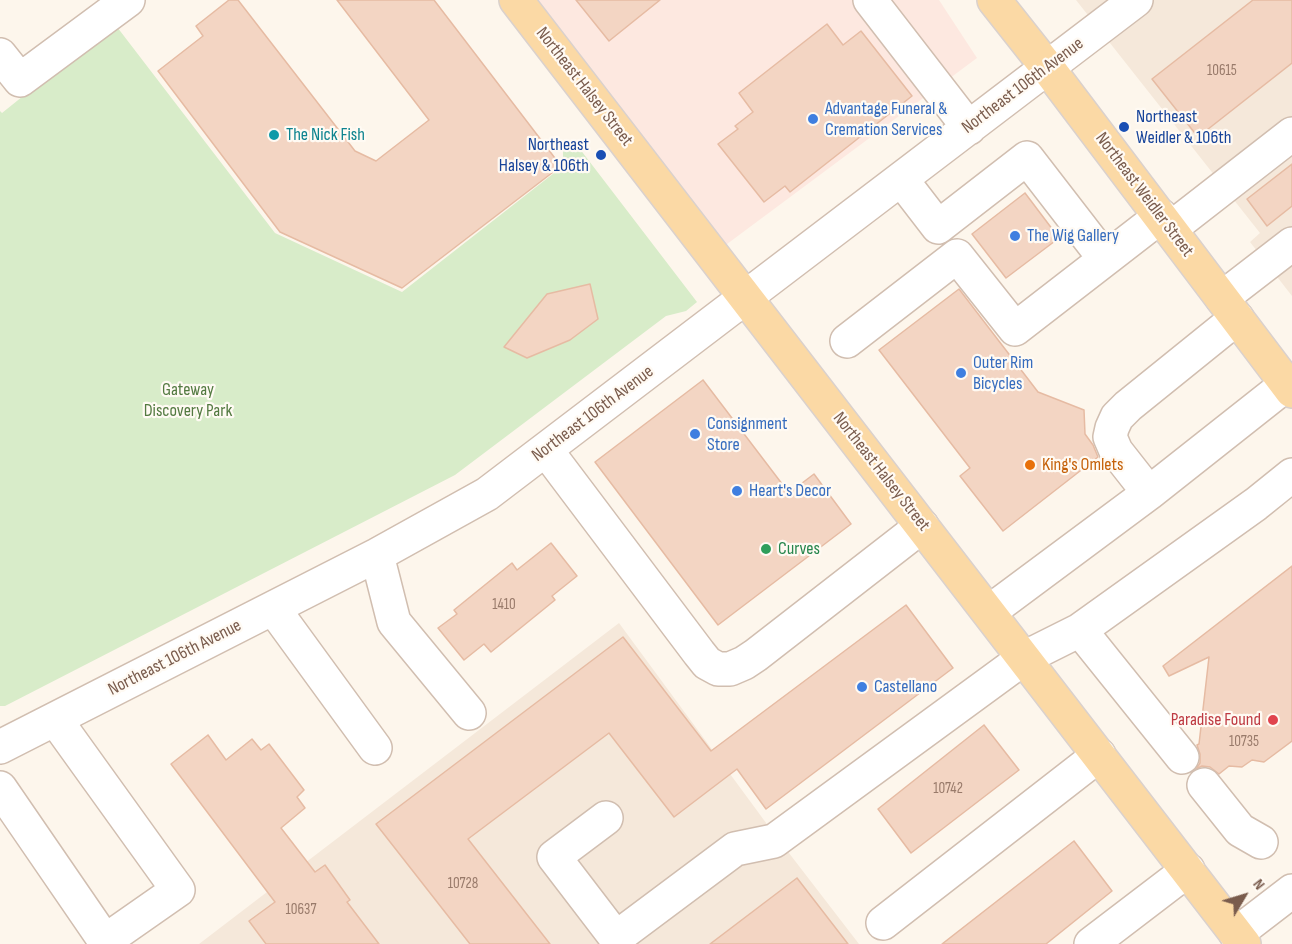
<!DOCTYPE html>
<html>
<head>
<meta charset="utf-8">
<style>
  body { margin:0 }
  #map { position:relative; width:1292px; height:944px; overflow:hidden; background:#fdf6ec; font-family:"Sofia Sans Condensed",sans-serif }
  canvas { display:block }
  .north { position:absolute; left:1214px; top:866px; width:60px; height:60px; -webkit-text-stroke:4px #fffaf3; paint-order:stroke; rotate:52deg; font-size:16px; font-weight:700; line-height:24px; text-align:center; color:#7a5c4d }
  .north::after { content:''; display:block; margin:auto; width:21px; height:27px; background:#7a5c4d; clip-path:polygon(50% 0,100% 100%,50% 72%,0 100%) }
</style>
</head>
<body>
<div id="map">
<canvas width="1292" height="944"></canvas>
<div class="north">N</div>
</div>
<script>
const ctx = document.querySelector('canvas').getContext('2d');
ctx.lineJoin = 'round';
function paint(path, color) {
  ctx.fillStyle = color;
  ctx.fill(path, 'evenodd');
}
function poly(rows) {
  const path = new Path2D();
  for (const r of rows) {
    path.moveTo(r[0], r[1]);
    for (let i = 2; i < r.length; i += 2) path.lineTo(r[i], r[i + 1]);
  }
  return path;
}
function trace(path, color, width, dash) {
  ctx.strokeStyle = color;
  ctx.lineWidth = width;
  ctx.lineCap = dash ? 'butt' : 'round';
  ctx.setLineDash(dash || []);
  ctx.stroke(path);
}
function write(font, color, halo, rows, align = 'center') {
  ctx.font = font + ' "Sofia Sans Condensed",sans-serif';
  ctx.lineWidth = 4.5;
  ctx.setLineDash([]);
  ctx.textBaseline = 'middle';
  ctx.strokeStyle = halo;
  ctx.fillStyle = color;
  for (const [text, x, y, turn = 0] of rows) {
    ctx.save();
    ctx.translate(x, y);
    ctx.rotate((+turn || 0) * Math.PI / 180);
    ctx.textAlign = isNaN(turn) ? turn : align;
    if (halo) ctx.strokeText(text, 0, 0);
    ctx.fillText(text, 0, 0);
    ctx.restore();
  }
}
const residential = poly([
  [1076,0,1292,0,1292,296,1250,242,1260,233],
  [619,623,772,831,859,944,199,944]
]);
const commercial = poly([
  [537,0,939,0,977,58,723,247]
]);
const green = poly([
  [114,23,275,233,402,292,563,166,563,148,573,140,697,302,686,311,666,316,455,475,5,706,0,706,0,111,2,113]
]);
const building = poly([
  [229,0,238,0,355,151,376,161,429,120,337,0,434,0,561,166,402,288,280,232,158,71,203,36,196,26,229,0],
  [576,0,660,0,609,41,576,0],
  [1253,0,1292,0,1292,63,1198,137,1152,79,1253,0],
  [827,24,843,45,861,31,912,96,790,192,785,186,764,202,718,144,738,129,735,126,753,112,739,93,827,24],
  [1292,164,1292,206,1267,226,1247,199,1292,164],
  [1025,193,1059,238,1006,278,972,234,1025,193],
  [590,284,598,319,570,340,527,358,504,347,547,294,590,284],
  [959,289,1038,392,1084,410,1085,434,1093,445,1098,457,1003,531,960,476,970,468,879,350,959,289],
  [703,380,789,493,814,474,851,524,718,625,595,462,703,380],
  [551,543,577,576,552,596,555,600,491,652,484,644,464,660,438,628,457,614,454,610,512,563,517,570,551,543],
  [1292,566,1292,741,1264,762,1252,760,1242,767,1229,766,1219,774,1210,767,1202,766,1196,769,1200,763,1200,754,1197,745,1199,744,1209,657,1169,676,1163,666,1292,566],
  [906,605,953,668,766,809,737,769,674,817,609,733,468,839,550,944,470,944,376,824,623,637,711,751,906,605],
  [984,725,1019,770,911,853,878,809,984,725],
  [208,735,226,760,252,739,261,750,269,744,304,790,297,797,305,808,281,828,315,872,325,865,350,900,347,902,379,944,266,944,249,921,275,902,171,764,208,735],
  [1074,841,1112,891,1046,944,942,944,1074,841],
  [797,878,848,944,710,944,797,878]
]);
const minor = poly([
  [870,0,969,128],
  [0,55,20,80,128,0],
  [901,179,938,227,1027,158,1105,259],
  [1170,229,1292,134],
  [1222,298,1292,244],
  [847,341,957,256,1015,329,1161,216],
  [546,450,699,653,707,663,718,669,730,669,744,663,756,655,922,526],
  [1149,493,1116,451,1110,437,1112,428,1117,417,1128,406,1237,318],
  [377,555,394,622,469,713],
  [273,608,375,748],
  [989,612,1149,493,1287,384],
  [1080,630,1182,757],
  [0,747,377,555,487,494,1136,0],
  [1204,785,1240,830,1261,842],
  [0,788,105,941,178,890,55,719],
  [606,818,554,857,616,938,735,849,774,841,1024,658,1080,630,1256,504,1292,475],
  [883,923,1099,755],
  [1236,934,1292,891],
  [1091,944,1188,870]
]);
const major = poly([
  [516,0,1244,944],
  [994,0,1047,67,1292,391]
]);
const markers = [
  [813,119,6,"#3f7fe0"],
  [1124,127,6,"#1a4fb4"],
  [274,135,6,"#0f9aa8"],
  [601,155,6,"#1a4fb4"],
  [1015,236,6,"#3f7fe0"],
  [961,373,6,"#3f7fe0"],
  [695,434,6,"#3f7fe0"],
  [1030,465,6,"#e8710a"],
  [737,491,6,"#3f7fe0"],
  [766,549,6,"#2e9e5b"],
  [862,687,6,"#3f7fe0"],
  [1273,720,6,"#e0444e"]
];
const numberNames = [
  ["10615",1222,71],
  ["1410",504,605],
  ["10735",1244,742],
  ["10742",948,789],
  ["10728",463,884],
  ["10637",301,910]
];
const streetNames = [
  ["Northeast 106th Avenue",1023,86,-37],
  ["Northeast Halsey Street",584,87,52],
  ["Northeast Weidler Street",1144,195,53],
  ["Northeast 106th Avenue",593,414,-37],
  ["Northeast Halsey Street",881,472,52],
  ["Northeast 106th Avenue",175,658,-27]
];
const shopNames = [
  ["Advantage Funeral &",825,109],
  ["Cremation Services",825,130],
  ["The Wig Gallery",1027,236],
  ["Outer Rim",973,363],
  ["Bicycles",973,384],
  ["Consignment",707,424],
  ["Store",707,445],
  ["Heart's Decor",749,491],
  ["Castellano",874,687]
];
const transitNames = [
  ["Northeast",1136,117],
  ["Weidler & 106th",1136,138],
  ["Northeast",589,145,"right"],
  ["Halsey & 106th",589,166,"right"]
];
const cultureNames = [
  ["The Nick Fish",286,135]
];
const parkNames = [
  ["Gateway",188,390],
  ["Discovery Park",188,411]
];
const foodNames = [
  ["King's Omlets",1042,465]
];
const leisureNames = [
  ["Curves",778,549]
];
const healthNames = [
  ["Paradise Found",1261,720]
];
paint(residential, '#f5e8da');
paint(commercial, '#fde8e0');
paint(green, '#d8ecc9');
paint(building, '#f3d5c3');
trace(building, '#e6bba3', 1.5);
trace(minor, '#d1beb0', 36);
trace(major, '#dad1cd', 36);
trace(minor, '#fff', 33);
trace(major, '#fbd9a5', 33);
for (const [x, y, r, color] of markers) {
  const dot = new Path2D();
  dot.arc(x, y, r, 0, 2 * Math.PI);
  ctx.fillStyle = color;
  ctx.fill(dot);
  trace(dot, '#fffaf3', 2);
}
write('15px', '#987a6a', null, numberNames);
write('18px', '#7a5c4d', '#fffaf3', streetNames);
write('18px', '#366cbe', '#fffaf3', shopNames, 'left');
write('18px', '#164399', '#fffaf3', transitNames, 'left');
write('18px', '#0d838f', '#fffaf3', cultureNames, 'left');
write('18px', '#537a41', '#fffaf3', parkNames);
write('18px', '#c56008', '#fffaf3', foodNames, 'left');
write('18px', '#27864d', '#fffaf3', leisureNames, 'left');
write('18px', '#be3a42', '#fffaf3', healthNames, 'right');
</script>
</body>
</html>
